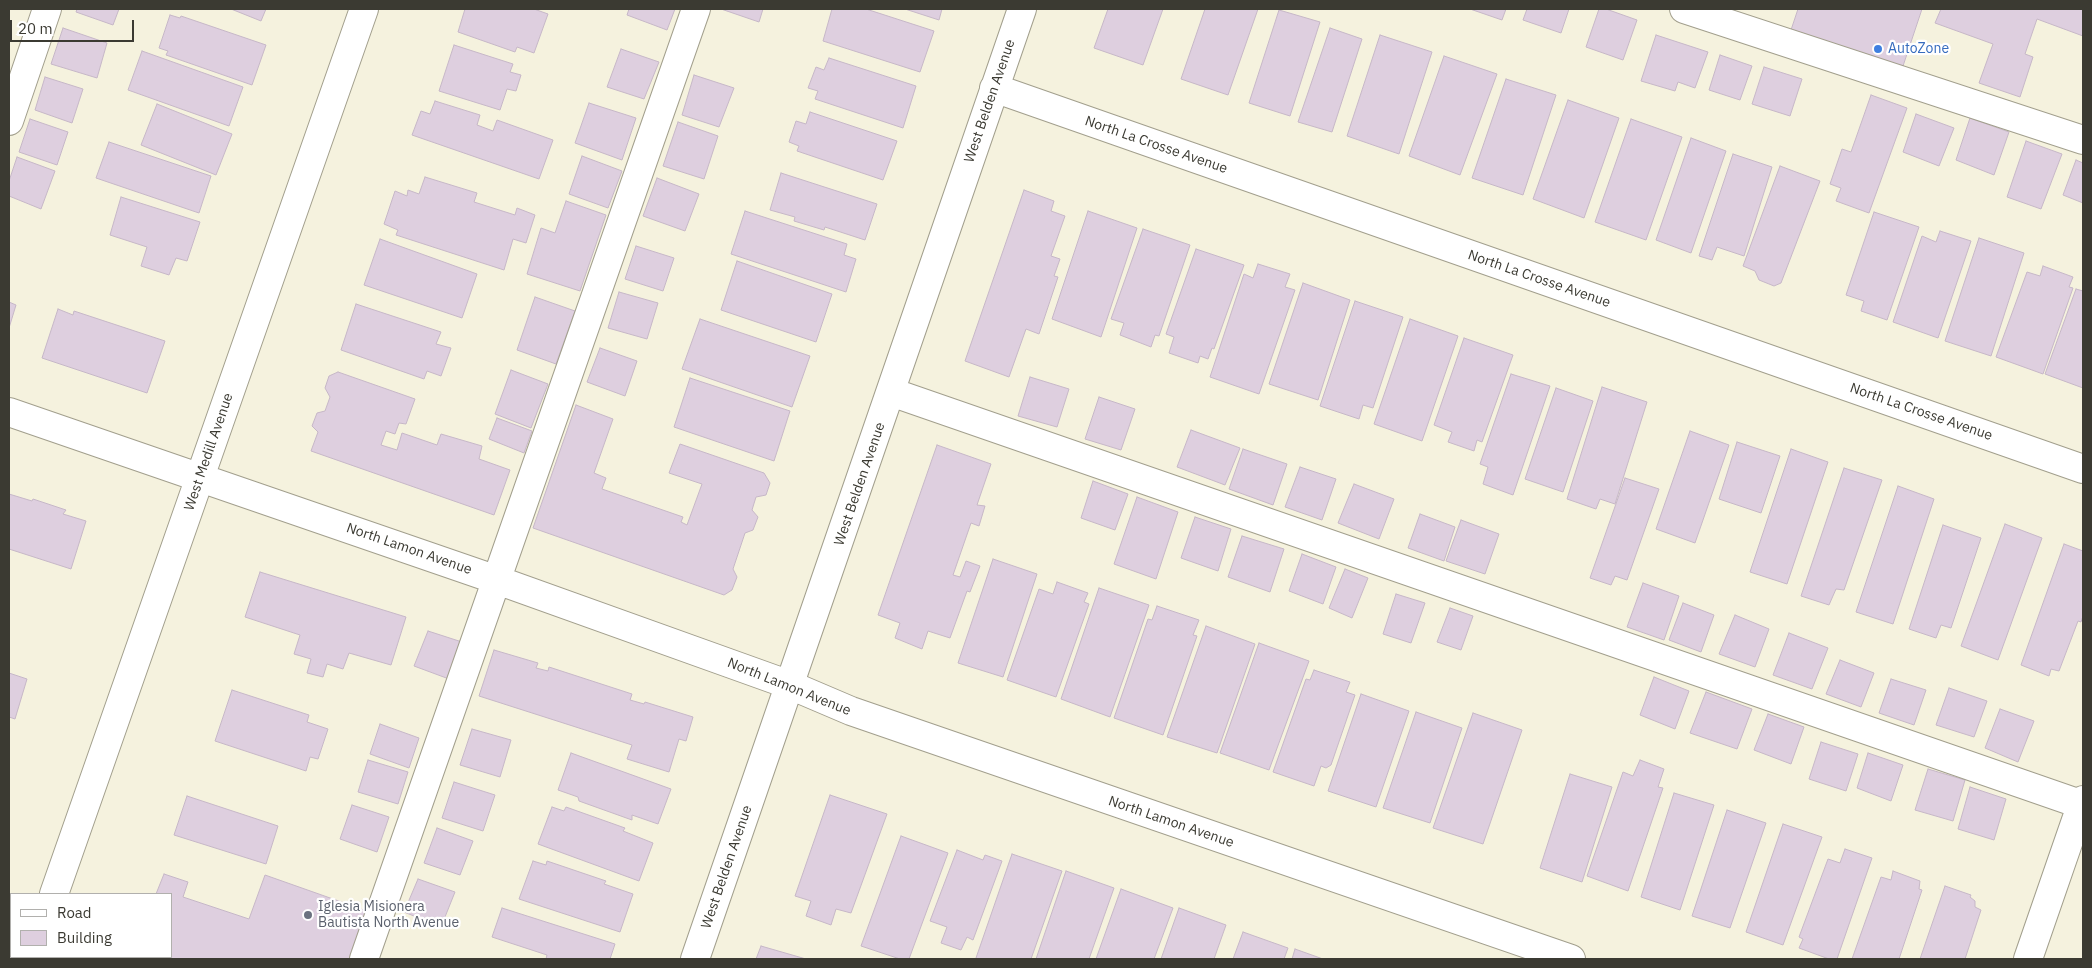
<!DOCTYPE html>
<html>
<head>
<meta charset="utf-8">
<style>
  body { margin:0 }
  #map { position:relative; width:2092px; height:968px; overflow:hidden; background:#f5f2de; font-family:"IBM Plex Sans",sans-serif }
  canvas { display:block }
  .frame { position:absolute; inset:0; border:10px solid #3b3a32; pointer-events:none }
  .legend { position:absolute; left:10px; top:893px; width:162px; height:65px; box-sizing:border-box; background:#fff; border:1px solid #b1b0ad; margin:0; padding:6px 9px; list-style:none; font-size:15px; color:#3b3a32 }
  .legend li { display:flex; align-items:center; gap:10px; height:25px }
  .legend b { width:25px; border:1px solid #b1b0ad }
  .scale { position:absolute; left:10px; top:20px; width:124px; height:22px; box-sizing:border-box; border:2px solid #3b3a32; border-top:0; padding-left:6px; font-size:15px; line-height:18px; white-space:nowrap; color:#3b3a32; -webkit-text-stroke:4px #fff; paint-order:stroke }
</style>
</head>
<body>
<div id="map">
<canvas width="2092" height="968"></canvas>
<div class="frame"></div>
<ul class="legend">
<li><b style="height:6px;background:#fff"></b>Road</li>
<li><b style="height:14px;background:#decfdf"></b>Building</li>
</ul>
<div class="scale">20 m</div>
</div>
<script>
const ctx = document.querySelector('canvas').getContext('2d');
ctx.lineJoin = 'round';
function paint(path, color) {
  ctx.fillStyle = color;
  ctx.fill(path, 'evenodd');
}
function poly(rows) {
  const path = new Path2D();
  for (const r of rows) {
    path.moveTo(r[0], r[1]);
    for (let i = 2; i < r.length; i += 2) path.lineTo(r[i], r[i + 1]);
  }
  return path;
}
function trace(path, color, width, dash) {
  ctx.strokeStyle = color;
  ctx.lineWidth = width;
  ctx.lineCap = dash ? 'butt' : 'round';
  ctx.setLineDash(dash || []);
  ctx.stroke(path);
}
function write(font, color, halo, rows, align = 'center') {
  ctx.font = font + ' "IBM Plex Sans",sans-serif';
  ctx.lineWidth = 4.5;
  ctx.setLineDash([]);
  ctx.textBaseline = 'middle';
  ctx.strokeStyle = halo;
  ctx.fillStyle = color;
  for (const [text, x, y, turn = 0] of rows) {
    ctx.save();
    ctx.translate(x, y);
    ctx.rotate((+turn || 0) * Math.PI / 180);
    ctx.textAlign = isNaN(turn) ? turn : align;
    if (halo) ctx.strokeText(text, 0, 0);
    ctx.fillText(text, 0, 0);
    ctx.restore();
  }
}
const building = poly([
  [77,9,119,9,113,25,76,12,77,9],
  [231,9,266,9,261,21,231,9],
  [465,9,534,9,548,14,534,53,517,47,515,52,458,32,465,9],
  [629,9,675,9,667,30,627,15,629,9],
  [721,9,763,9,759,22,721,9],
  [832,9,866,9,934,31,920,72,823,41,832,9],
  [905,9,942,9,939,20,905,9],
  [1108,9,1163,9,1143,65,1094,48,1108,9],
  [1205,9,1258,9,1228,95,1181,79,1205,9],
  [1470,9,1506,9,1502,20,1470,9],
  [1527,9,1569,9,1561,33,1523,20,1527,9],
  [1599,9,1606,9,1637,20,1623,60,1586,47,1599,9],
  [1798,9,1922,9,1902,69,1791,30,1798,9],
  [1941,9,2083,9,2083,36,2037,19,2025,54,2033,57,2020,97,1979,83,1993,44,1935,23,1941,9],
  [1279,10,1320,22,1290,116,1249,103,1279,10],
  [170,15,180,18,181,16,266,45,252,85,166,55,168,51,159,48,170,15],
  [63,28,107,43,97,78,51,64,63,28],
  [1330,28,1362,39,1332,132,1298,122,1330,28],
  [1380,35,1432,52,1399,154,1347,136,1380,35],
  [1656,35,1708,52,1695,88,1678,82,1675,91,1641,81,1656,35],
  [454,45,513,64,510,72,521,75,516,91,507,89,500,110,439,91,454,45],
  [621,49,659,62,644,99,607,87,621,49],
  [142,51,243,87,229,126,128,90,142,51],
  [1720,55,1752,66,1740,100,1709,90,1720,55],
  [1444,56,1497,74,1460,175,1409,156,1444,56],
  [829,58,916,86,903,128,815,99,818,91,808,88,816,67,824,70,829,58],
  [1764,67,1802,79,1790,116,1752,104,1764,67],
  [694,75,734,88,719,127,682,115,694,75],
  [45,77,83,89,72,123,35,110,45,77],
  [1506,79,1556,95,1523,195,1472,178,1506,79],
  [1871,95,1907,108,1869,213,1836,201,1841,188,1830,184,1842,149,1851,152,1871,95],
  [1568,100,1619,118,1584,218,1533,199,1568,100],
  [435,101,480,115,477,125,493,131,497,120,553,140,539,179,412,135,421,111,430,114,435,101],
  [589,103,636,118,622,160,575,143,589,103],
  [157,104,232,134,216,175,141,145,157,104],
  [810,112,897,141,883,180,797,151,799,146,789,142,796,121,806,124,810,112],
  [1916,114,1954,128,1939,166,1903,152,1916,114],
  [1970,118,2009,132,1994,175,1956,160,1970,118],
  [30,119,68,132,57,165,19,152,30,119],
  [1631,119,1682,137,1646,240,1595,222,1631,119],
  [678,122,718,136,704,179,663,166,678,122],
  [1691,138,1726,151,1691,253,1656,240,1691,138],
  [2026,141,2062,154,2041,209,2007,197,2026,141],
  [109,142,211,176,199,213,96,178,109,142],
  [1733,154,1772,167,1744,256,1717,247,1712,260,1699,256,1733,154],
  [582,156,622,171,608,208,569,194,582,156],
  [17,157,55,171,41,209,9,196,9,181,17,157],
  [2076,160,2083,163,2083,203,2063,195,2076,160],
  [1780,166,1820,181,1781,283,1774,286,1759,280,1755,271,1743,266,1780,166],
  [781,173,877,204,865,240,825,227,824,230,794,221,795,217,770,210,781,173],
  [425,177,477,193,474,202,515,215,517,208,535,215,526,243,513,239,504,270,396,235,398,230,384,224,395,191,407,196,408,190,419,194,425,177],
  [657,178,699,194,685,231,643,216,657,178],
  [1024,190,1054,201,1051,211,1065,216,1051,256,1060,259,1054,276,1058,277,1039,334,1026,329,1009,377,965,361,1024,190],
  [121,197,200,222,187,261,176,258,169,275,141,266,147,247,110,235,121,197],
  [566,201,606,215,580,291,527,274,541,228,555,233,566,201],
  [745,211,847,244,844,255,856,259,846,292,731,254,745,211],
  [1088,211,1137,228,1101,337,1052,319,1088,211],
  [1874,212,1919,227,1887,320,1861,311,1864,301,1846,295,1874,212],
  [1143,229,1190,245,1159,336,1155,335,1151,347,1120,335,1124,323,1111,319,1143,229],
  [1940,231,1971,241,1938,338,1893,322,1922,236,1936,242,1940,231],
  [1979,238,2024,253,1991,356,1945,341,1979,238],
  [380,239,477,274,462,318,364,285,380,239],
  [636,246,674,258,663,291,625,279,636,246],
  [1196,249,1244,265,1214,349,1212,348,1208,359,1200,356,1198,363,1169,353,1174,337,1166,334,1196,249],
  [737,261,832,294,816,342,721,310,737,261],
  [1258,264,1290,274,1285,287,1295,290,1259,394,1210,377,1244,274,1253,278,1258,264],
  [2043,266,2073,277,2069,287,2073,288,2043,374,1996,357,2027,272,2040,276,2043,266],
  [1303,283,1350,300,1318,400,1269,384,1303,283],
  [2076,289,2083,291,2083,388,2045,374,2076,289],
  [619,292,658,303,647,339,608,328,619,292],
  [535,297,575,311,556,364,517,350,535,297],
  [1355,301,1403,317,1373,408,1363,405,1359,419,1320,406,1355,301],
  [9,302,16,305,9,328,9,302],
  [356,304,441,332,436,344,451,348,441,376,427,371,424,379,341,350,356,304],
  [58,309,73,315,74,311,165,341,147,393,42,358,58,309],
  [700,319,810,356,792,407,682,369,700,319],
  [1410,319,1458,336,1422,441,1374,424,1410,319],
  [1464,338,1513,355,1482,442,1477,440,1474,451,1448,442,1452,432,1434,425,1464,338],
  [600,348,637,361,625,396,587,382,600,348],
  [511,370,548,384,531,428,495,414,511,370],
  [338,372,415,399,406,424,399,423,395,434,386,431,381,445,397,450,402,433,437,445,441,434,482,446,479,459,510,470,494,515,311,451,318,432,312,426,317,413,325,411,330,397,325,388,329,376,338,372],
  [1511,374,1550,386,1513,495,1483,484,1488,467,1480,464,1511,374],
  [1030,377,1069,389,1057,427,1018,416,1030,377],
  [690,378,790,411,774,461,674,427,690,378],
  [1602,387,1647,402,1615,504,1600,499,1596,509,1567,499,1602,387],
  [1556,388,1593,401,1563,492,1525,479,1556,388],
  [1099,397,1135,409,1121,450,1085,439,1099,397],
  [576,405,613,419,594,473,606,478,602,489,683,517,681,522,687,525,702,484,669,473,680,444,764,473,770,483,766,495,756,497,752,510,758,517,753,530,745,533,733,569,737,577,732,590,724,595,533,528,576,405],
  [497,418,532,431,524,453,489,439,497,418],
  [1191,430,1240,448,1225,485,1177,467,1191,430],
  [1690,431,1729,445,1695,543,1656,529,1690,431],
  [1737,442,1780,456,1761,513,1719,499,1737,442],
  [937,445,991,464,977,505,985,506,979,526,971,523,953,575,960,577,966,561,980,566,970,592,967,591,950,638,928,631,922,649,895,638,900,623,878,615,937,445],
  [1243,449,1287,464,1273,505,1229,489,1243,449],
  [1791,449,1828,462,1787,584,1750,572,1791,449],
  [1300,467,1336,479,1322,520,1285,507,1300,467],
  [1844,468,1882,480,1844,590,1836,589,1829,605,1801,596,1844,468],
  [1625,478,1659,489,1627,580,1615,576,1611,585,1590,578,1625,478],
  [1093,481,1128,494,1115,530,1081,518,1093,481],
  [1354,484,1394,499,1379,539,1338,523,1354,484],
  [1898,486,1934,499,1893,624,1856,612,1898,486],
  [9,494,32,501,33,499,66,510,63,514,86,521,71,569,9,549,9,494],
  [1137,497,1178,512,1156,579,1114,564,1137,497],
  [1420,514,1455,527,1444,561,1408,548,1420,514],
  [1195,517,1231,529,1218,571,1181,558,1195,517],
  [1461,520,1499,534,1485,574,1446,561,1461,520],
  [2005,524,2042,538,1998,660,1961,646,2005,524],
  [1943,525,1981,538,1951,628,1941,625,1936,638,1909,629,1943,525],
  [1242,536,1284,549,1270,592,1228,577,1242,536],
  [2064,544,2083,551,2083,616,2081,622,2078,621,2059,671,2051,669,2049,676,2021,665,2064,544],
  [1302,554,1336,567,1323,604,1289,591,1302,554],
  [993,559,1037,574,1003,677,958,663,993,559],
  [1345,569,1368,578,1352,618,1329,608,1345,569],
  [260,572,406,617,391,665,349,653,343,669,327,664,323,677,307,673,311,659,294,654,300,635,245,617,260,572],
  [1057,582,1088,593,1084,602,1089,604,1056,697,1007,680,1039,589,1053,594,1057,582],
  [1643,583,1679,596,1664,640,1627,627,1643,583],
  [1099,588,1149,605,1110,717,1061,699,1099,588],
  [1396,594,1425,603,1411,643,1383,634,1396,594],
  [1683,603,1714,615,1701,652,1669,640,1683,603],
  [1157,606,1199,620,1193,635,1197,636,1163,735,1114,718,1148,619,1152,620,1157,606],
  [1450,608,1473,616,1461,650,1437,642,1450,608],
  [1735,615,1769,629,1755,667,1719,654,1735,615],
  [1206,626,1255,644,1217,753,1167,737,1206,626],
  [428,631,462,642,449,679,414,666,428,631],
  [1789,633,1828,648,1812,689,1773,675,1789,633],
  [1259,643,1309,661,1269,770,1220,753,1259,643],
  [494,650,538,663,536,668,548,671,549,667,632,694,630,700,644,704,645,702,693,717,686,741,679,739,669,772,627,759,632,745,479,696,494,650],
  [1840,660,1874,673,1861,707,1826,694,1840,660],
  [1314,670,1350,682,1346,692,1355,695,1331,765,1326,768,1321,766,1314,786,1273,772,1306,679,1310,680,1314,670],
  [9,673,27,679,15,719,9,717,9,673],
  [1654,677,1689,691,1675,729,1640,715,1654,677],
  [1891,679,1926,690,1914,725,1879,713,1891,679],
  [1949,688,1987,701,1974,737,1936,725,1949,688],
  [232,690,309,715,307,722,328,729,318,759,310,757,306,771,215,741,232,690],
  [1706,692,1752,709,1737,749,1690,733,1706,692],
  [1361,694,1409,711,1376,807,1328,791,1361,694],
  [2000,709,2034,721,2018,762,1985,748,2000,709],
  [1416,712,1462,728,1430,823,1383,808,1416,712],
  [1473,713,1522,730,1483,844,1433,828,1473,713],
  [1768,714,1804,727,1791,764,1754,750,1768,714],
  [380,724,419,738,409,768,370,754,380,724],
  [472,729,511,740,500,777,460,765,472,729],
  [1821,742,1858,754,1846,791,1809,779,1821,742],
  [571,753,671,789,658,824,632,815,632,820,579,801,578,797,558,790,571,753],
  [1868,753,1903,765,1891,801,1857,788,1868,753],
  [368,760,408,772,398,804,358,792,368,760],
  [1640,760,1664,769,1658,787,1663,788,1628,891,1587,876,1623,772,1633,776,1640,760],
  [1928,769,1965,780,1953,821,1915,810,1928,769],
  [1570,774,1612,787,1582,882,1540,868,1570,774],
  [454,782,495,795,483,831,442,818,454,782],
  [1970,787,2006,799,1994,840,1958,829,1970,787],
  [1674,793,1714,805,1680,910,1641,897,1674,793],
  [830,795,887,814,851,913,836,909,831,925,806,916,811,901,795,896,830,795],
  [187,796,278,826,266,864,174,835,187,796],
  [352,805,389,817,377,852,340,839,352,805],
  [552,807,564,811,566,807,625,828,623,831,653,843,639,881,538,844,552,807],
  [1727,810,1766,823,1730,928,1692,916,1727,810],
  [1783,824,1822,837,1783,945,1746,932,1783,824],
  [437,828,473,841,460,875,424,863,437,828],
  [901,836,948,853,909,959,900,959,861,946,901,836],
  [1845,849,1872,858,1837,959,1829,959,1799,948,1803,939,1799,937,1828,859,1840,863,1845,849],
  [957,850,983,860,985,855,1002,861,973,940,967,937,961,950,941,943,947,927,930,921,957,850],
  [1012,854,1062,871,1031,959,978,959,976,958,1012,854],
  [533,861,546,865,547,861,606,881,604,884,633,894,620,932,519,899,533,861],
  [1066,871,1114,888,1089,959,1036,959,1066,871],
  [1893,871,1920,881,1919,889,1922,890,1899,959,1852,959,1881,877,1891,880,1893,871],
  [164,874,188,882,183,897,249,919,265,875,367,911,350,959,141,959,138,957,171,957,171,894,156,894,164,874],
  [418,879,455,892,441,927,404,912,418,879],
  [1945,886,1971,895,1970,897,1975,901,1975,907,1981,910,1965,959,1920,959,1945,886],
  [1121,889,1173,908,1154,959,1096,959,1121,889],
  [502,908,615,944,610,959,546,959,547,955,492,937,502,908],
  [1179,908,1226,925,1214,959,1161,959,1179,908],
  [1243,932,1288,948,1284,959,1233,959,1243,932],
  [761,946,806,959,756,959,761,946],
  [1295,949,1323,959,1292,959,1295,949]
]);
const minor = poly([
  [1684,9,2083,140],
  [994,88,2083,469],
  [9,121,47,9],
  [891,392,2083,805],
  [9,412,497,580,790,685,851,711,1571,959],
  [54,894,364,9],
  [31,959,32,957],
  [364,959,696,9],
  [695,959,1022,9],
  [2028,959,2083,800]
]);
const markers = [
  [1878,49,5,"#3f7fe0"],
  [308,915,5,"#6b7280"]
];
const shopNames = [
  ["AutoZone",1888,49]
];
const streetNames = [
  ["West Belden Avenue",990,101,-71],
  ["North La Crosse Avenue",1156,145,19],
  ["North La Crosse Avenue",1539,279,19],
  ["North La Crosse Avenue",1921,412,19],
  ["West Medill Avenue",209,452,-71],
  ["West Belden Avenue",860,484,-71],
  ["North Lamon Avenue",409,549,19],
  ["North Lamon Avenue",789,687,22],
  ["North Lamon Avenue",1171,822,19],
  ["West Belden Avenue",727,867,-71]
];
const worshipNames = [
  ["Iglesia Misionera",318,907],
  ["Bautista North Avenue",318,923]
];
paint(building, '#decfdf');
trace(building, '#c6b7c7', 1);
trace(minor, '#a29f8d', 30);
trace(minor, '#fff', 28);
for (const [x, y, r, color] of markers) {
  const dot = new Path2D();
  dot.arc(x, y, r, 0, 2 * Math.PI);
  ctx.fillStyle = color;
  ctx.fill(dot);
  trace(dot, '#fff', 2);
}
write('14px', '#366cbe', '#fff', shopNames, 'left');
write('14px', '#3b3a32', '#fff', streetNames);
write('14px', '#5b616d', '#fff', worshipNames, 'left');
</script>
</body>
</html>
